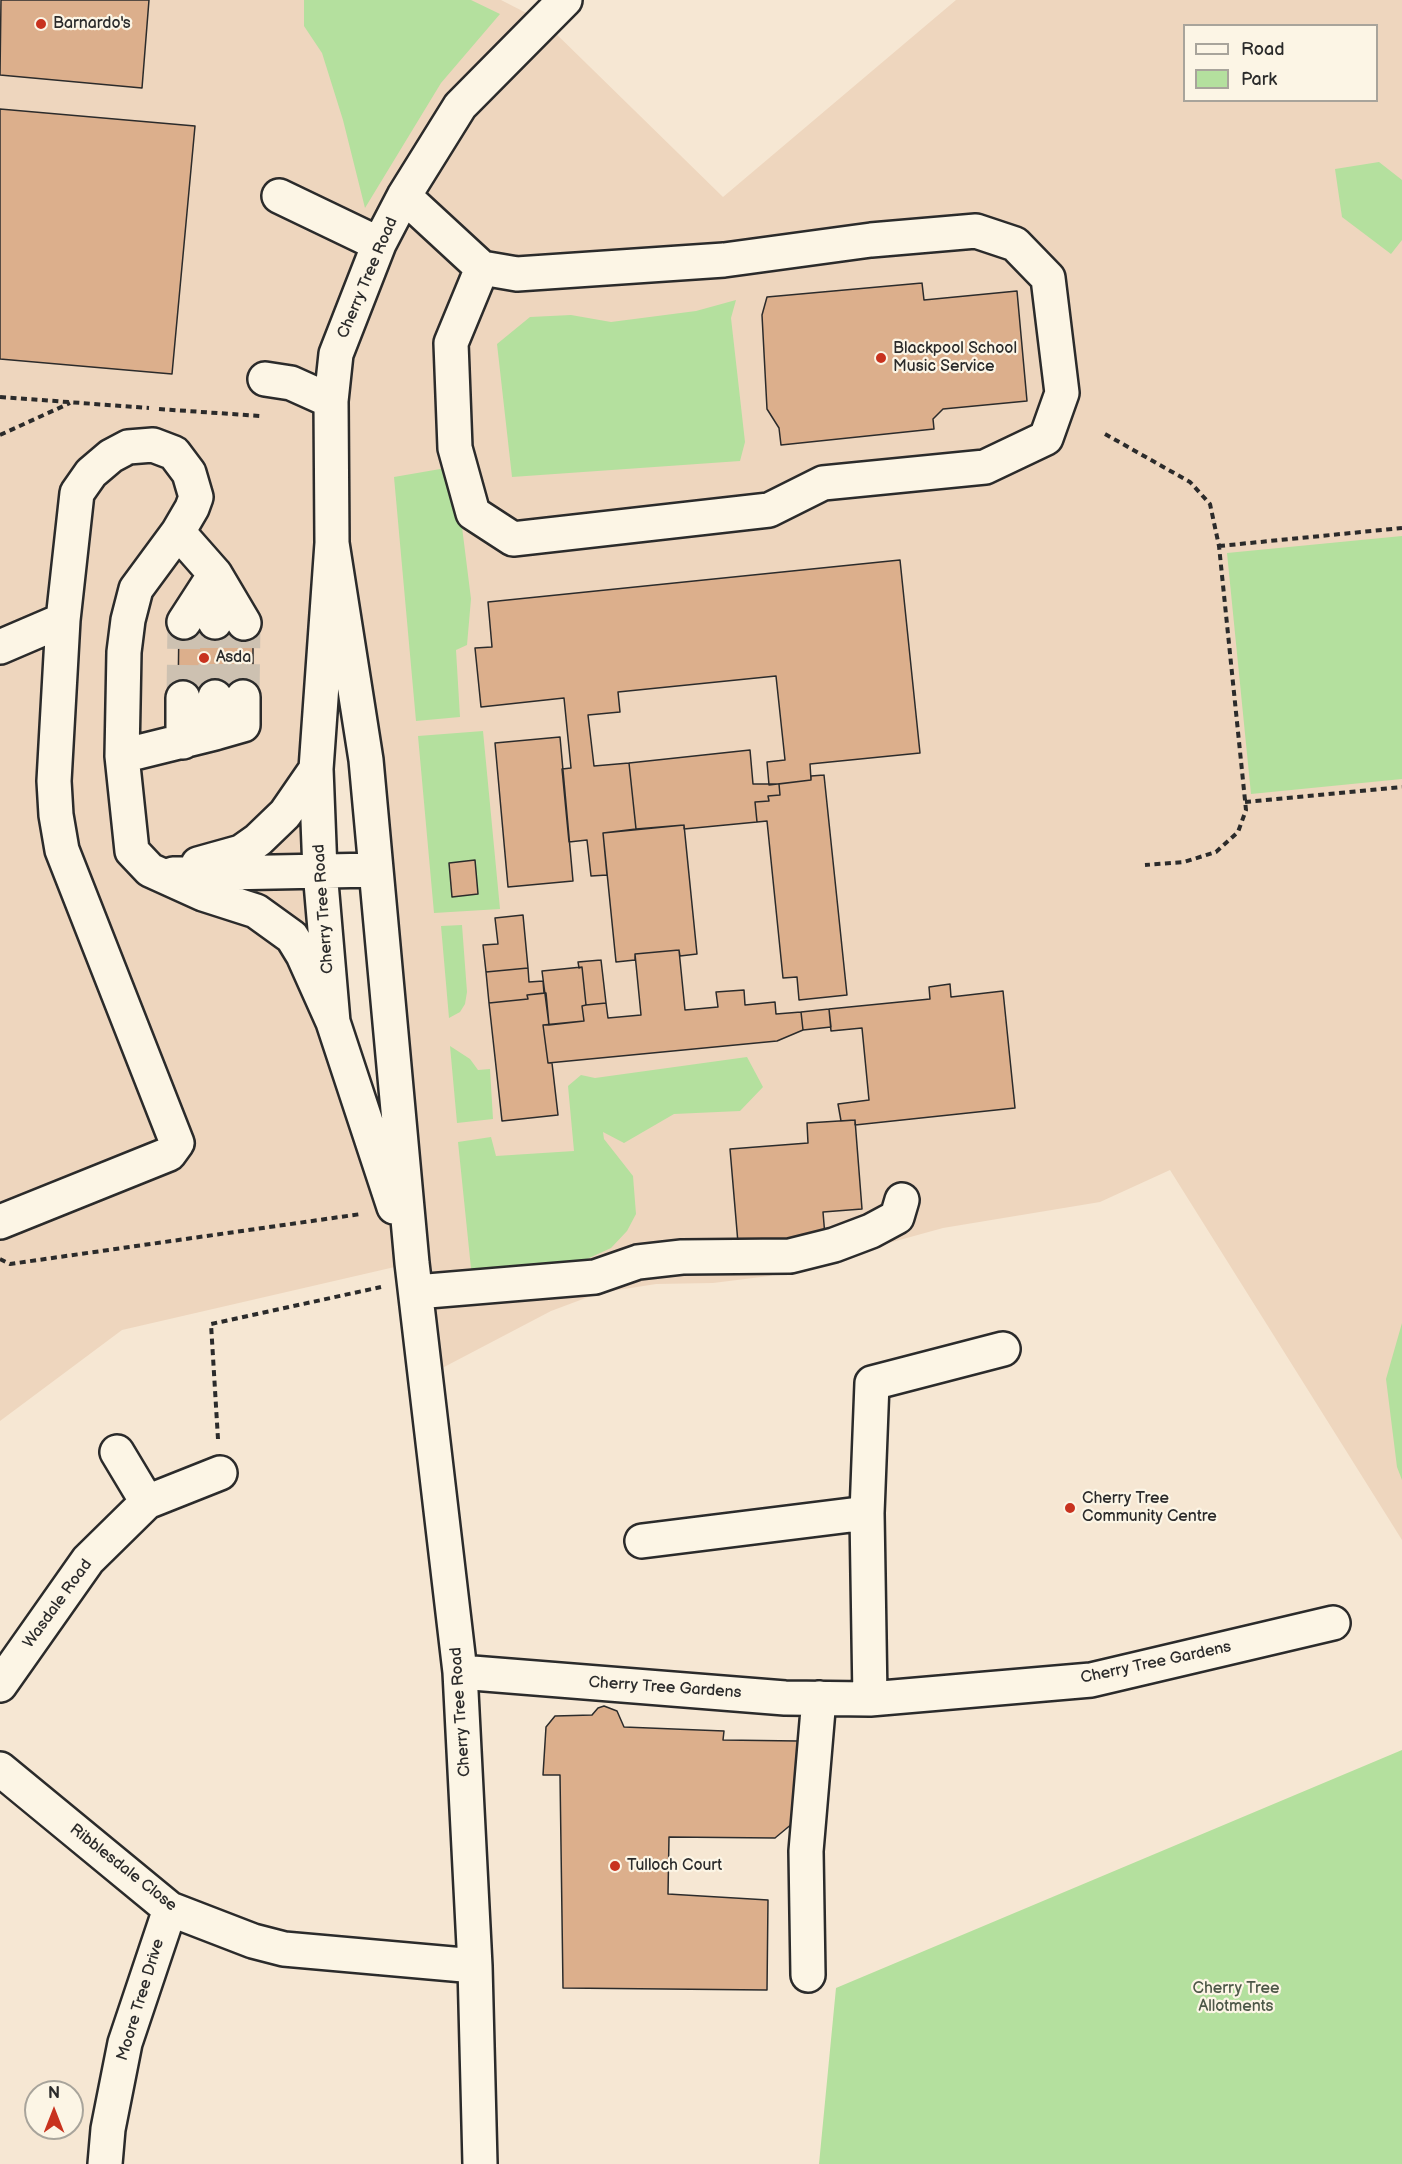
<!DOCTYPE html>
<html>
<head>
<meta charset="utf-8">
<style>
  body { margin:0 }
  #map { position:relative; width:1402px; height:2164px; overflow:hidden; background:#f6e7d3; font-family:"Balsamiq Sans",sans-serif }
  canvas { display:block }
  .legend { position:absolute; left:1183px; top:24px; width:195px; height:78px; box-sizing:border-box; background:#fcf5e5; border:2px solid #a8a49b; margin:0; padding:8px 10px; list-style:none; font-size:18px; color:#2b2b2b }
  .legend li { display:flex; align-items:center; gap:12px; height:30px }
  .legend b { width:30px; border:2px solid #a8a49b }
  .north { position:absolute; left:24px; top:2080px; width:60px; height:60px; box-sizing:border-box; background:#fcf5e5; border:2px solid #a8a49b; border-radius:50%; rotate:0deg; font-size:16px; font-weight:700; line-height:24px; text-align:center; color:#2b2b2b }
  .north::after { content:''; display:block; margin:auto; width:21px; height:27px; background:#c8321e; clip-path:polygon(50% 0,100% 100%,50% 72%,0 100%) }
</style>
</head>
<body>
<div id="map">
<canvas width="1402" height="2164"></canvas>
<ul class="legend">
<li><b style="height:8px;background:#fcf5e5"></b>Road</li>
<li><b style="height:16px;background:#b4e09e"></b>Park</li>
</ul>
<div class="north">N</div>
</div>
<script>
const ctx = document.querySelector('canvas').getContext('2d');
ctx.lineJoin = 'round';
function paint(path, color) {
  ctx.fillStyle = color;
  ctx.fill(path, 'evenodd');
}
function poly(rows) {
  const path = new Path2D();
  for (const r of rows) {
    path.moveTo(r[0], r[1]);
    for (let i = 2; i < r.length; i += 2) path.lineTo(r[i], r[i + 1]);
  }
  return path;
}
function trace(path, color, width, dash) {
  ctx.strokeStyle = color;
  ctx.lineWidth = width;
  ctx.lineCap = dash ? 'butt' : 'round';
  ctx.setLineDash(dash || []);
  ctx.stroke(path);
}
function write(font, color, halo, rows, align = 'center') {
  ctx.font = font + ' "Balsamiq Sans",sans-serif';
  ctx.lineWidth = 4.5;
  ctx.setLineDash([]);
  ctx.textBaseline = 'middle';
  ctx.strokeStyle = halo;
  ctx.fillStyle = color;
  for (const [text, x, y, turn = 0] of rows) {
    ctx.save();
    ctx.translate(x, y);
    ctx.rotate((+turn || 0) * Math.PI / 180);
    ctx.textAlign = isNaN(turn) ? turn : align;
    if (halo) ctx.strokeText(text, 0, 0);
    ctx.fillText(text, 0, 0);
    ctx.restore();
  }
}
const built = poly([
  [0,0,501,0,544,22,723,197,956,0,1402,0,1402,1540,1170,1170,1100,1202,943,1228,769,1276,713,1283,656,1284,599,1293,551,1311,425,1377,412,1263,122,1330,0,1421],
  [1184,26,1376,26,1376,100,1184,100],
  [333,547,411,1259,325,945]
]);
const green = poly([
  [304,0,471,0,500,14,441,83,365,208,343,120,322,53,304,26],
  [1379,162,1402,180,1402,240,1391,254,1342,217,1335,169],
  [736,300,731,318,745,442,740,461,512,477,497,344,530,317,571,315,611,322,696,311],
  [446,468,450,499,462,527,471,599,467,645,456,650,460,717,416,721,394,477],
  [1402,536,1402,779,1251,794,1227,553],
  [483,731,500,909,434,913,418,736],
  [462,925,467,992,465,1004,460,1012,449,1018,441,926],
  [450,1046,470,1059,478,1070,490,1069,493,1119,457,1123],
  [747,1057,763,1087,740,1111,674,1114,624,1143,603,1132,604,1139,633,1176,636,1214,627,1231,611,1248,585,1260,547,1270,472,1278,458,1142,491,1137,496,1156,574,1151,568,1086,581,1075,595,1078],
  [1402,1323,1402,1480,1397,1467,1386,1379],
  [1402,1750,1402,2164,819,2164,836,1988]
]);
const building = poly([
  [1,0,149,0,142,88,0,75,1,0],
  [0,109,195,126,172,374,0,359,0,109],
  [922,283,924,300,1017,291,1027,401,943,409,933,419,934,429,781,445,779,428,767,409,762,315,767,297,922,283],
  [900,560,920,753,810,764,811,780,769,785,767,762,785,760,776,676,618,692,620,712,588,715,594,766,629,763,636,829,603,833,607,875,591,876,587,840,569,842,562,769,571,768,564,698,481,707,475,648,492,647,488,602,900,560],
  [179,622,253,623,253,698,178,697,179,622],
  [560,737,573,881,508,887,495,743,560,737],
  [750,750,753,784,779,784,780,795,768,796,769,801,755,802,757,822,684,829,684,825,636,829,629,763,750,750],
  [824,775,847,995,799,1000,797,977,783,978,767,821,757,822,755,802,769,801,768,796,780,795,779,784,811,780,811,776,824,775],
  [684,825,697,954,680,956,679,950,635,954,635,960,616,962,603,833,684,825],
  [475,860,478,894,452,897,449,863,475,860],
  [523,915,528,968,486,972,483,945,498,944,495,918,523,915],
  [679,950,685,1010,718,1007,716,992,744,990,745,1005,775,1002,776,1014,801,1012,803,1030,777,1041,548,1063,543,1025,584,1021,582,1006,586,1005,606,1003,608,1018,641,1015,635,954,679,950],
  [601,960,606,1003,586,1005,582,967,579,968,578,962,601,960],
  [582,967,586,1005,582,1006,584,1021,549,1025,542,971,582,967],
  [528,968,529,982,543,981,544,993,527,995,528,999,489,1003,486,972,528,968],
  [950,984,951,997,1003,991,1015,1108,855,1125,855,1120,841,1121,838,1104,869,1100,862,1028,831,1031,829,1009,930,999,929,987,950,984],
  [546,993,549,1025,543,1025,548,1063,552,1063,558,1115,502,1121,489,1003,528,999,527,995,546,993],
  [829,1009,831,1027,803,1030,801,1012,829,1009],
  [855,1120,862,1209,823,1212,825,1236,738,1243,730,1149,808,1143,807,1123,855,1120],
  [604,1706,617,1711,624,1727,724,1731,723,1740,798,1741,793,1823,775,1838,669,1837,668,1894,768,1900,767,1990,563,1988,560,1775,543,1775,546,1727,555,1716,592,1715,598,1708,604,1706]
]);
const minorTunnel = poly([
  [215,697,215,622],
  [243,697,244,623],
  [183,698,184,622]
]);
const path = poly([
  [0,397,149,408],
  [159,409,260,416],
  [1105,434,1190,482,1210,504,1219,546,1246,810,1238,832,1216,852,1184,862,1145,865],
  [0,435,70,403],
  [1219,546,1402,528],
  [1245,802,1402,787],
  [0,1259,10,1264,361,1214],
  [218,1439,211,1324,381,1287]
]);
const minor = poly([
  [279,196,379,244],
  [404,196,482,268,517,274,724,260,871,240,976,231,1015,244,1048,278,1062,393,1046,438,985,467,823,483,769,510,513,539,473,513,455,448,451,343,482,268],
  [265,379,291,383,331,401],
  [178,532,215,574,215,622],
  [332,543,366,760,412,1263,460,1672,475,1966,480,2164],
  [184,622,215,574,244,623],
  [0,647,63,620],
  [215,733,243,725,243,697],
  [183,742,183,698],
  [122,756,215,733,215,697],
  [198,864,241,852,258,840,285,814,316,769],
  [173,874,376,870],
  [394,1207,333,1022,320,871,316,769,332,543,331,401,336,354,379,244,404,196,460,106,565,0],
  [0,1222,169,1154,177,1143,62,850,56,815,54,781,63,620,77,493,91,473,111,456,128,447,153,445,174,453,189,473,196,497,192,508,178,532,136,589,128,620,124,652,122,756,132,851,150,870,203,894,256,911,292,937,303,955,333,1022],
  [416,1292,595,1277,638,1262,682,1257,790,1256,834,1245,871,1231,897,1217,902,1200],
  [117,1452,147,1502],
  [642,1541,867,1513],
  [460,1672,785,1698,870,1699,1091,1680,1333,1623],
  [0,1685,88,1560,147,1502,220,1473],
  [870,1699,867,1513,872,1383,1003,1349],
  [0,1769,170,1909,253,1941,284,1949,475,1966],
  [808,1975,806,1851,819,1698],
  [105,2164,108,2129,125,2043,170,1909]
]);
const markers = [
  [41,24,6,"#c8321e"],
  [881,358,6,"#c8321e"],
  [204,658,6,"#c8321e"],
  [1070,1508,6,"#c8321e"],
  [615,1866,6,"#c8321e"]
];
const poiNames = [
  ["Barnardo's",53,24],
  ["Blackpool School",893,349],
  ["Music Service",893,367],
  ["Asda",216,658],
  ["Cherry Tree",1082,1499],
  ["Community Centre",1082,1517],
  ["Tulloch Court",627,1866]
];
const streetNames = [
  ["Cherry Tree Road",368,278,-67],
  ["Cherry Tree Road",324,909,-94],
  ["Wasdale Road",58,1604,-54],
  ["Cherry Tree Gardens",1156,1663,-12],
  ["Cherry Tree Gardens",665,1688,4],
  ["Cherry Tree Road",461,1712,-94],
  ["Ribblesdale Close",123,1868,38],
  ["Moore Tree Drive",141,2000,-73]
];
const parkNames = [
  ["Cherry Tree",1236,1989],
  ["Allotments",1236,2007]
];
paint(built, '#eed6be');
paint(green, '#b4e09e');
paint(building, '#dcaf8c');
trace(building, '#2b2b2b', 1.5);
trace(minorTunnel, '#cdc1b1', 33, [33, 16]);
trace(minor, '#2b2b2b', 38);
trace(path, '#2b2b2b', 4, [6, 4.5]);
trace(minor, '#fcf5e5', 33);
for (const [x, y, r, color] of markers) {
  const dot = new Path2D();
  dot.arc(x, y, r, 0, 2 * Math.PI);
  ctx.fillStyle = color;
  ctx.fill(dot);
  trace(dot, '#fcf5e5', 2);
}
write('16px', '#2b2b2b', '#fcf5e5', poiNames, 'left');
write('16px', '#2b2b2b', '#fcf5e5', streetNames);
write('16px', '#4d5848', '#fcf5e5', parkNames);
</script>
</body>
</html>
